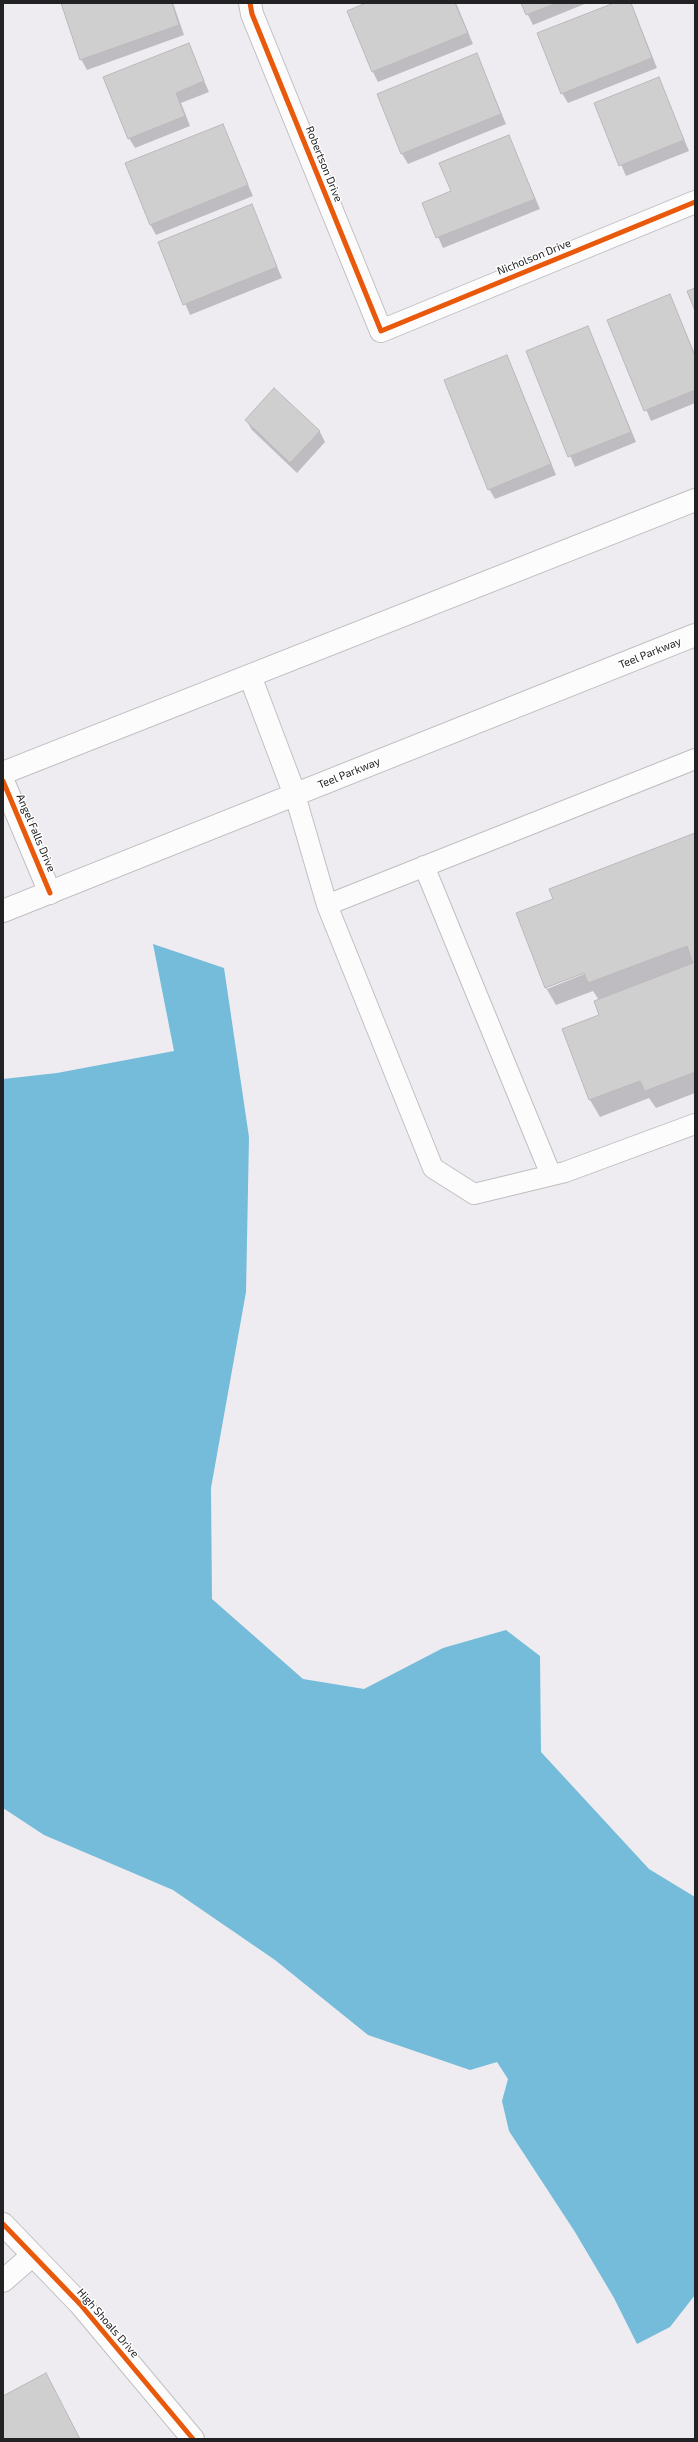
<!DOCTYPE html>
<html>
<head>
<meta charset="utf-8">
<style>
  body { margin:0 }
  #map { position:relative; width:698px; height:2442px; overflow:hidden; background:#eeecf0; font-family:"Exo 2",sans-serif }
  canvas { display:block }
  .frame { position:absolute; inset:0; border:4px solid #222123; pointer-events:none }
</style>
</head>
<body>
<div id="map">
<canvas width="698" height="2442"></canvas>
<div class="frame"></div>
</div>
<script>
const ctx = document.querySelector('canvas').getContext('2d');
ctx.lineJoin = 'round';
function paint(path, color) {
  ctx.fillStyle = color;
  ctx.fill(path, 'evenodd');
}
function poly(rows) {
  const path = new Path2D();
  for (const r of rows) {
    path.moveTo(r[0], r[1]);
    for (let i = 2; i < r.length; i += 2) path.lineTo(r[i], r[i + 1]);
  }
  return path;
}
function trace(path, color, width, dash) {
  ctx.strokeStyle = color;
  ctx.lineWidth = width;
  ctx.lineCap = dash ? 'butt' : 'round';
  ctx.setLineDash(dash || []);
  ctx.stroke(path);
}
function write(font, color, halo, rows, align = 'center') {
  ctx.font = font + ' "Exo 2",sans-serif';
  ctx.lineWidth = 3;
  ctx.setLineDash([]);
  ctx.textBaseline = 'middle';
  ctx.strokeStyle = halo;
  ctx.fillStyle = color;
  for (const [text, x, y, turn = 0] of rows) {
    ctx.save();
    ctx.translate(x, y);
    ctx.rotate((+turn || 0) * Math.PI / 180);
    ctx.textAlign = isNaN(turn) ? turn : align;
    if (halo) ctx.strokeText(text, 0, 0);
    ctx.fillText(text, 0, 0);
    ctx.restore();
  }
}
const water = poly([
  [153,944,224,968,249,1137,246,1292,211,1488,212,1599,303,1679,364,1689,443,1648,506,1630,540,1656,541,1752,649,1869,695,1897,695,2295,670,2327,637,2344,614,2298,575,2232,509,2131,502,2101,508,2079,497,2062,470,2070,368,2035,275,1960,173,1890,44,1835,3,1808,3,1079,57,1073,174,1051]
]);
const shadow = poly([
  [62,3,173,3,184,35,87,70,81,59],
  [368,3,456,3,473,44,378,82,373,72],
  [522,3,587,3,533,25],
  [617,3,631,3,657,68,568,103,562,93],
  [188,44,209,92,181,103,190,126,135,148,129,138],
  [477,55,506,124,408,164,402,154],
  [658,78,689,151,626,176,595,103],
  [222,125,253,196,156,235,150,224],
  [508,136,540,209,443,248,423,203,452,192],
  [251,206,282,278,190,315,159,243],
  [669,295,695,354,695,403,651,421,608,320],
  [588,327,636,442,575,467,527,352],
  [507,356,556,475,495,499,489,489],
  [274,390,320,432,325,442,297,473,252,430,246,420],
  [695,834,695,1093,656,1108,649,1098,600,1117,590,1100,563,1030,600,1016,599,1000,593,991,556,1005,546,988,517,914,555,899],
  [588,970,589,972,547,989,547,987]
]);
const building = poly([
  [61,3,172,3,179,25,80,60,61,3],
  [366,3,455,3,468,33,372,72,347,11,366,3],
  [521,3,557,3,526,15,521,3],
  [614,3,631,3,652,58,561,94,537,33,614,3],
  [189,43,204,81,176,93,185,116,128,139,103,77,189,43],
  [477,53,501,114,401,154,377,94,477,53],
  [659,77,684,140,619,166,594,103,659,77],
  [223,124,248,185,150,225,125,163,223,124],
  [509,135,535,199,436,238,422,203,451,191,439,163,509,135],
  [252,204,277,267,183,305,158,242,252,204],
  [695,288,695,311,687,291,695,288],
  [670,294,695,356,695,390,644,411,607,320,670,294],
  [588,326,631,432,568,457,526,351,588,326],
  [507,355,551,464,488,490,444,380,507,355],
  [274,388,320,431,290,463,245,420,274,388],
  [695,833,695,1072,645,1091,640,1081,589,1100,562,1029,599,1015,594,1001,693,963,687,946,588,983,584,973,545,988,516,913,553,899,549,889,695,833],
  [46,2373,80,2439,3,2439,3,2396,46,2373]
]);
const service = poly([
  [295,795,327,905,433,1168,474,1194,565,1172,695,1124],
  [424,866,551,1175],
  [327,905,695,759]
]);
const minor = poly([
  [250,3,252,14,381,331,695,202],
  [3,781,50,893],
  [3,2224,80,2304,193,2439],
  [3,2281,33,2255]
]);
const secondary = poly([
  [250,676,295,795],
  [3,773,695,500],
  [3,911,695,635]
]);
const cycleway = poly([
  [250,3,252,14,381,331,695,202],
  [3,781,50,893],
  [3,2224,80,2304,193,2439]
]);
const streetNames = [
  ["Robertson Drive",324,164,68],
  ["Nicholson Drive",534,257,-22],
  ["Teel Parkway",650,653,-22],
  ["Teel Parkway",349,773,-22],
  ["Angel Falls Drive",36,833,67],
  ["High Shoals Drive",108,2323,49]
];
paint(water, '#74bcda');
paint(shadow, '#0003');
paint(building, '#d0cfd0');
trace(building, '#bab8ba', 1);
trace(service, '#c0bfc1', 22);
trace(minor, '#c0bfc1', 24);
trace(secondary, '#c0bfc1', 24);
trace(service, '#fcfcfd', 20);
trace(minor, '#fcfcfd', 22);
trace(secondary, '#fcfcfd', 22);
trace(cycleway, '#e8590c', 5);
write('11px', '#222123', '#fff', streetNames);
</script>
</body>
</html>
